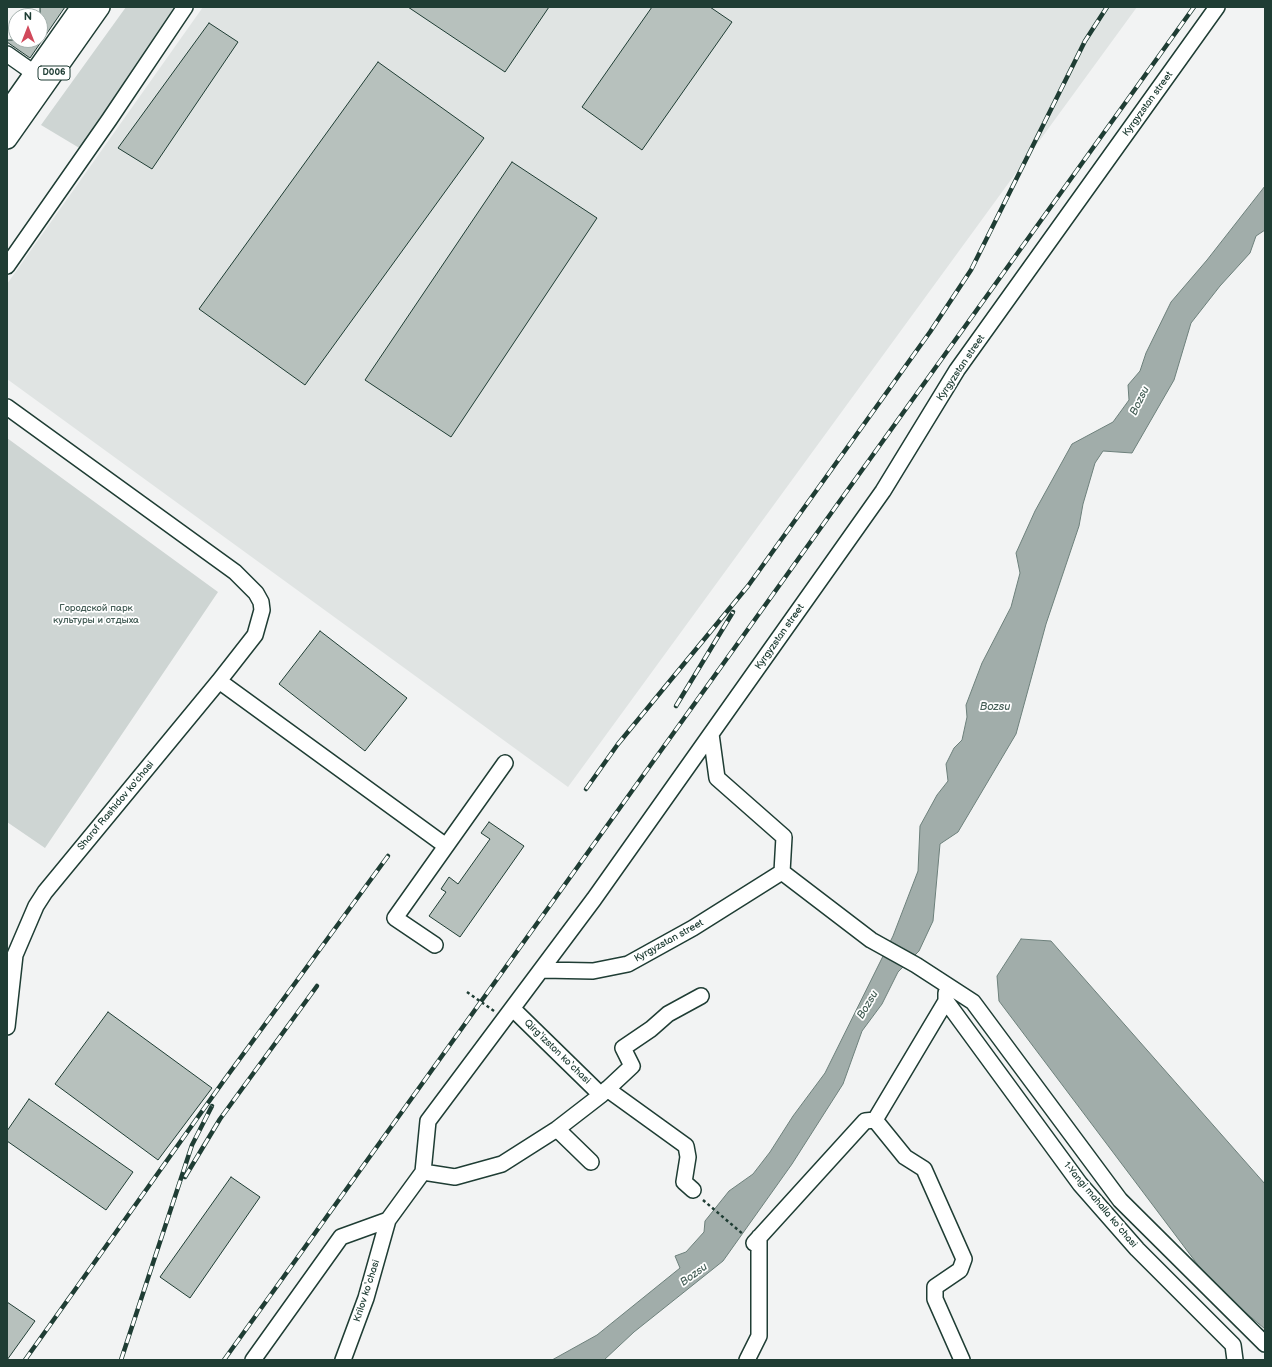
<!DOCTYPE html>
<html>
<head>
<meta charset="utf-8">
<style>
  body { margin:0 }
  #map { position:relative; width:1272px; height:1367px; overflow:hidden; background:#f2f3f3; font-family:"Balsamiq Sans",sans-serif }
  canvas { display:block }
  .frame { position:absolute; inset:0; border:8px solid #1f3d34; pointer-events:none }
  .north { position:absolute; left:8px; top:8px; width:40px; height:40px; box-sizing:border-box; background:#fff; border:1px solid #a5b1ae; border-radius:50%; rotate:0deg; font-size:11px; font-weight:700; line-height:16px; text-align:center; color:#1f3d34 }
  .north::after { content:''; display:block; margin:auto; width:14px; height:18px; background:#d1495b; clip-path:polygon(50% 0,100% 100%,50% 72%,0 100%) }
</style>
</head>
<body>
<div id="map">
<canvas width="1272" height="1367"></canvas>
<div class="frame"></div>
<div class="north">N</div>
</div>
<script>
const ctx = document.querySelector('canvas').getContext('2d');
ctx.lineJoin = 'round';
function paint(path, color) {
  ctx.fillStyle = color;
  ctx.fill(path, 'evenodd');
}
function poly(rows) {
  const path = new Path2D();
  for (const r of rows) {
    path.moveTo(r[0], r[1]);
    for (let i = 2; i < r.length; i += 2) path.lineTo(r[i], r[i + 1]);
  }
  return path;
}
function trace(path, color, width, dash) {
  ctx.strokeStyle = color;
  ctx.lineWidth = width;
  ctx.lineCap = dash ? 'butt' : 'round';
  ctx.setLineDash(dash || []);
  ctx.stroke(path);
}
function write(font, color, halo, rows, align = 'center') {
  ctx.font = font + ' "Balsamiq Sans",sans-serif';
  ctx.lineWidth = 3.5;
  ctx.setLineDash([]);
  ctx.textBaseline = 'middle';
  ctx.strokeStyle = halo;
  ctx.fillStyle = color;
  for (const [text, x, y, turn = 0] of rows) {
    ctx.save();
    ctx.translate(x, y);
    ctx.rotate((+turn || 0) * Math.PI / 180);
    ctx.textAlign = isNaN(turn) ? turn : align;
    if (halo) ctx.strokeText(text, 0, 0);
    ctx.fillText(text, 0, 0);
    ctx.restore();
  }
}
const built = poly([
  [203,7,1137,7,568,787,7,379,7,284]
]);
const green = poly([
  [126,7,178,7,81,149,41,125],
  [7,438,218,592,45,848,7,822]
]);
const water = poly([
  [1265,186,1265,230,1256,236,1250,253,1220,286,1191,323,1174,380,1132,453,1103,451,1095,463,1083,504,1079,526,1046,624,1016,734,958,832,940,844,933,921,919,951,898,972,882,1004,862,1031,843,1084,792,1164,723,1261,634,1332,604,1360,552,1360,597,1335,680,1268,675,1256,686,1252,704,1232,705,1221,729,1191,753,1174,770,1152,793,1116,825,1073,893,936,918,871,920,826,937,795,948,781,946,764,954,748,962,740,967,717,966,705,982,663,1011,607,1020,573,1016,553,1035,511,1072,444,1113,422,1129,400,1128,385,1140,371,1146,353,1171,302,1207,260,1265,186],
  [1021,939,1051,941,1265,1184,1265,1329,1213,1285,999,1001,997,976,1021,939]
]);
const building = poly([
  [40,7,65,7,30,58,7,42,7,40,40,40,40,7],
  [408,7,549,7,505,72,408,7],
  [652,7,710,7,732,22,642,150,582,107,652,7],
  [209,23,238,42,152,169,118,148,209,23],
  [378,62,484,138,305,385,199,309,378,62],
  [512,162,597,218,451,437,365,380,512,162],
  [320,631,407,698,365,751,279,684,320,631],
  [489,822,524,846,460,937,429,916,446,892,441,889,449,877,458,884,490,839,481,833,489,822],
  [108,1012,212,1088,158,1160,55,1084,108,1012],
  [29,1099,133,1172,106,1210,7,1141,7,1131,29,1099],
  [231,1177,260,1197,190,1298,160,1277,231,1177],
  [7,1302,35,1321,7,1360,7,1302]
]);
const path = poly([
  [467,992,494,1011],
  [703,1200,744,1235]
]);
const minor = poly([
  [7,54,34,73],
  [7,266,109,120,185,7],
  [7,407,235,572,256,593,261,602,262,610,255,635,219,681,45,892,36,906,15,955,7,1027],
  [219,681,446,846],
  [711,734,717,778,784,837,782,872],
  [782,872,871,940,916,965,973,1002,1120,1200,1265,1344],
  [435,945,395,918,505,763],
  [543,970,593,971,628,964,693,928,782,872],
  [946,1001,1080,1184,1137,1249,1233,1345,1235,1360],
  [513,1009,601,1095],
  [607,1089,686,1146,688,1157,684,1182,693,1190],
  [875,1120,905,1157,924,1169,964,1259,960,1270,935,1287,935,1299,962,1360],
  [557,1129,591,1162],
  [423,1172,455,1177,502,1164,557,1129,601,1095,632,1066,623,1048,651,1029,668,1014,701,996],
  [754,1243,865,1121,875,1120,946,1001,946,993],
  [253,1360,341,1237,388,1220],
  [343,1360,366,1298,388,1220,423,1172,428,1121,594,899,883,491,957,370,1217,7],
  [747,1360,759,1336,759,1237]
]);
const major = poly([
  [7,112,81,7],
  [7,139,100,7]
]);
const rail = poly([
  [676,706,733,612],
  [586,789,618,744,748,586,930,332,971,270,1085,41,1107,7],
  [185,1177,220,1119,317,986],
  [25,1360,225,1079,388,856],
  [121,1360,192,1145,212,1106],
  [224,1360,1194,7]
]);
const shields = [
  [54,73,32]
];
const shieldNames = [
  ["D006",54,73]
];
const streetNames = [
  ["Kyrgyzstan street",1148,104,-54],
  ["Kyrgyzstan street",961,368,-56],
  ["Kyrgyzstan street",780,637,-55],
  ["Sharof Rashidov ko'chasi",116,806,-50],
  ["Kyrgyzstan street",669,941,-29],
  ["Qirg‘izston ko‘chasi",557,1052,44],
  ["1-Yangi mahalla ko‘chasi",1100,1205,50],
  ["Krilov ko‘chasi",367,1291,-72]
];
const parkNames = [
  ["Городской парк",96,608],
  ["культуры и отдыха",96,620]
];
const waterNames = [
  ["Bozsu",1140,401,-64],
  ["Bozsu",995,707],
  ["Bozsu",868,1005,-59],
  ["Bozsu",694,1275,-36]
];
paint(built, '#e0e4e3');
paint(green, '#ced5d3');
paint(water, '#a1adaa');
trace(water, '#6d807b', 1);
paint(building, '#b7c1bd');
trace(building, '#1f3d34', 1);
trace(minor, '#1f3d34', 18);
trace(major, '#1f3d34', 22);
trace(path, '#1f3d34', 2.5, [3, 3]);
trace(minor, '#fff', 15);
trace(major, '#fff', 19);
trace(rail, '#1f3d34', 4.5);
trace(rail, '#fff', 3, [9]);
for (const [x, y, w] of shields) {
  const box = new Path2D();
  box.roundRect(x - w / 2, y - 7, w, 14, 3);
  ctx.fillStyle = '#fff';
  ctx.fill(box);
  trace(box, '#1f3d34', 1);
}
write('bold 9px', '#1f3d34', null, shieldNames);
write('10px', '#1f3d34', '#fff', streetNames);
write('10px', '#425b54', '#fff', parkNames);
write('italic 11px', '#465f57', '#fff', waterNames);
</script>
</body>
</html>
